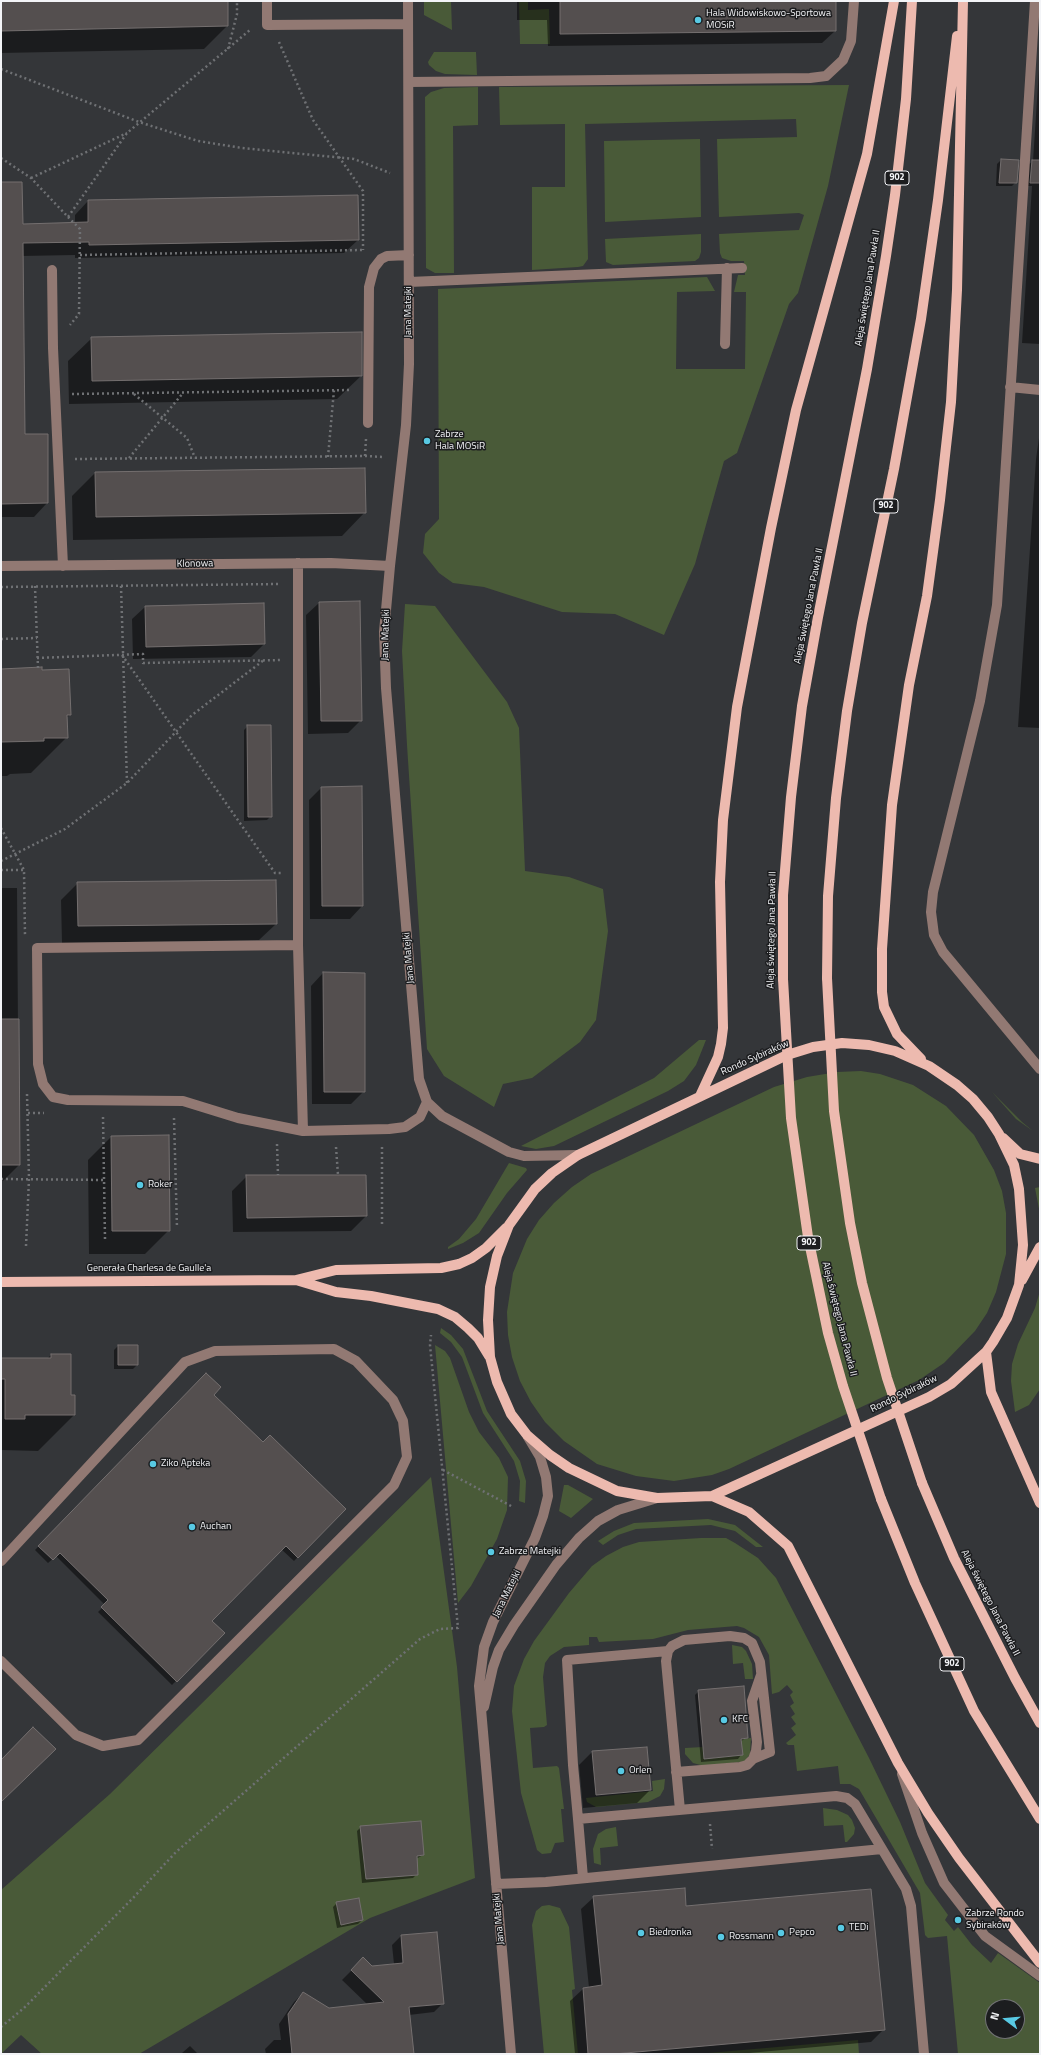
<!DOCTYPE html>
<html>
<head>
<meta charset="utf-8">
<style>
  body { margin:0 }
  #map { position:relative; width:1041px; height:2055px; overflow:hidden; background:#343639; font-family:"Titillium Web",sans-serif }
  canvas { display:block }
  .frame { position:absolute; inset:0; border:2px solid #f3f4f7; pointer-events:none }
  .north { position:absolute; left:985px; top:1999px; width:40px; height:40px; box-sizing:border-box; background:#1c1d1f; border:1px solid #727375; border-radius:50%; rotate:286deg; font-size:11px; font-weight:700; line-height:16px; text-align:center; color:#f3f4f7 }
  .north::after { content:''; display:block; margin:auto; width:14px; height:18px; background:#58c9e3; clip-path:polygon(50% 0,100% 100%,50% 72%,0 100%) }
</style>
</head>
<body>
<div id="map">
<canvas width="1041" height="2055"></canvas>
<div class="frame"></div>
<div class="north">N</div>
</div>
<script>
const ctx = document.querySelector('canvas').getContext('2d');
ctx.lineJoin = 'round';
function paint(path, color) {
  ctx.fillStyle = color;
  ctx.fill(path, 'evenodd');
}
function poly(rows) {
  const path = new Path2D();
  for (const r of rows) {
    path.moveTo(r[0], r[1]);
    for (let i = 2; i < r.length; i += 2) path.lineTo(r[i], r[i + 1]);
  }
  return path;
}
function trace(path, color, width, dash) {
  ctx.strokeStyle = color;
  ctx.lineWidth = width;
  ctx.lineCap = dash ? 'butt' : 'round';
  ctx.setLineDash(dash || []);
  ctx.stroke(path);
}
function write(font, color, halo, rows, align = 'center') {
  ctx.font = font + ' "Titillium Web",sans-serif';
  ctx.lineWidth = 3;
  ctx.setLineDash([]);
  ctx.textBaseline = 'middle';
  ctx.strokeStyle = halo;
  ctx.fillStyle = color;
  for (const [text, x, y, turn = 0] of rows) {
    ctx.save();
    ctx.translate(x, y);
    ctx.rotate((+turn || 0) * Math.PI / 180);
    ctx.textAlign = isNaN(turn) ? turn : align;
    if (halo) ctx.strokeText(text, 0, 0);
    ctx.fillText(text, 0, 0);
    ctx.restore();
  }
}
const green = poly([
  [424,1,451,1,452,30,424,15],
  [519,1,528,1,528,10,549,9,550,44,520,44],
  [434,52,476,52,477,75,445,74,436,71,429,65,428,62],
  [849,85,828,186,798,293,789,304,737,453,724,461,695,564,664,635,615,614,562,612,484,587,453,583,439,573,423,553,425,534,439,519,438,289,707,277,715,291,677,292,676,369,745,369,746,292,734,292,738,275,745,275,744,261,731,261,722,258,720,253,719,234,799,230,804,215,799,213,719,217,717,139,797,137,796,119,585,124,588,259,583,266,578,267,532,270,532,187,565,187,565,124,500,125,499,87],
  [478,87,478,125,453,126,454,273,435,273,426,268,425,97,431,92,444,88],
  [700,139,701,217,605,222,604,141],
  [701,234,701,252,699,258,695,261,613,265,606,262,605,239],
  [405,604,435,606,507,702,519,728,525,871,569,877,603,889,608,931,596,1020,580,1042,532,1078,503,1084,494,1107,444,1076,427,1049,407,745,402,651],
  [699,1040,706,1040,696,1065,684,1081,668,1091,554,1146,536,1149,521,1146,654,1078],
  [861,1071,880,1074,913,1085,946,1106,974,1135,994,1170,1002,1191,1006,1213,1006,1254,996,1292,987,1313,975,1331,944,1363,919,1380,729,1469,712,1475,674,1481,636,1476,597,1464,564,1441,545,1422,531,1402,520,1381,512,1357,508,1335,507,1312,513,1273,527,1239,539,1220,554,1203,572,1187,591,1174,774,1087,807,1077,837,1072],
  [992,1092,1022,1122,1033,1131,1016,1119],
  [509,1163,526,1168,527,1170,507,1193,479,1233,463,1243,448,1249,448,1247,459,1239,476,1219],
  [1040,1187,1040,1214,1035,1188],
  [1040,1291,1040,1389,1029,1405,1015,1412,1011,1381,1012,1364,1018,1344,1035,1308],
  [441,1328,451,1335,463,1349,487,1411,520,1461,526,1481,525,1503,519,1501,520,1481,514,1461,483,1413,462,1357,451,1342,440,1333],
  [435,1345,445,1351,450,1358,469,1412,479,1432,499,1458,508,1477,507,1510,497,1539,471,1586,458,1603],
  [431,1477,457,1667,475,1878,370,1918,139,2054,42,2054,21,2035,1,2054,1,1890,110,1794],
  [564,1485,568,1485,593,1499,571,1518,559,1511],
  [708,1519,735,1525,763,1547,756,1547,735,1531,711,1525,636,1529,618,1535,603,1545,598,1541,614,1531,634,1523],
  [701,1538,726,1538,735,1543,758,1558,776,1578,869,1758,900,1822,925,1883,948,1915,945,1920,954,1931,958,1927,972,1945,991,1963,998,1953,1040,1983,1040,2054,958,2054,947,1936,928,1938,925,1935,920,1893,859,1789,850,1784,840,1784,838,1766,797,1771,794,1745,788,1745,786,1743,796,1735,791,1728,796,1724,791,1717,795,1714,790,1706,794,1703,790,1695,793,1692,787,1685,779,1692,772,1694,769,1655,759,1637,744,1628,737,1626,688,1630,653,1639,599,1642,597,1637,589,1637,589,1645,564,1647,550,1656,545,1663,543,1677,547,1725,544,1727,530,1728,533,1768,557,1766,559,1768,564,1809,561,1809,564,1842,555,1843,551,1853,542,1854,537,1850,521,1793,512,1711,514,1686,524,1659,534,1641,569,1593,592,1566,606,1556,623,1547,639,1542],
  [993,2007,1017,2007,1017,2031,993,2031],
  [732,1645,742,1647,746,1651,752,1664,753,1679,745,1679,743,1663,733,1664],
  [751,1738,750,1754,745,1761,741,1762,704,1766,693,1763,685,1754,685,1748,703,1747,705,1759,742,1755,741,1739],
  [665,1779,664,1789,660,1796,648,1802,596,1807,587,1802,586,1798,653,1791,652,1781],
  [823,1808,837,1810,848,1815,852,1820,855,1828,854,1834,847,1842,845,1842,843,1825,824,1826],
  [616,1827,618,1846,600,1848,601,1865,594,1863,593,1849,598,1834,606,1829],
  [549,1905,560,1908,569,1927,575,1989,572,1990,578,2054,544,2054,532,1925,536,1911,542,1906],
  [858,2040,859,2054,697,2054]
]);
const shadow = poly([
  [1,1,227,1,227,26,204,49,1,53],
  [517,1,835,1,835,31,822,43,548,46,547,20,517,20],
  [1040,54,1040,344,1022,343,1032,186,1026,186,1028,165,1033,161],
  [1001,160,1016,182,1012,186,996,186,997,164],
  [1,183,22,225,75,224,75,215,88,201,358,240,344,253,75,258,75,255,22,256,24,435,47,435,47,503,34,517,1,517],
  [92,338,361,376,337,399,69,404,68,361],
  [1040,431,1040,728,1018,727,1036,459],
  [95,473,365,512,342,536,73,540,72,496],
  [319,603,361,720,348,733,308,734,306,615],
  [145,607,264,644,251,657,133,659,132,619],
  [1,670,42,671,70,715,66,718,67,737,31,773,10,774,7,776,1,776],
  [248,726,271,816,267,820,244,821,244,730],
  [321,788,362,906,350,919,310,919,309,800],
  [78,883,276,924,259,940,62,943,61,900],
  [1,888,17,888,19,1165,3,1181,1,1181],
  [323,973,364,1091,351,1104,312,1104,311,986],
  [111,1137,169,1230,145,1254,89,1254,88,1160],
  [247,1176,365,1176,366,1216,351,1231,233,1232,232,1191],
  [118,1346,137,1365,133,1369,114,1369,114,1350],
  [51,1355,70,1396,74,1415,38,1451,1,1450,1,1360,47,1359],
  [206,1374,212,1395,263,1444,344,1509,294,1561,281,1549,210,1621,223,1633,172,1685,98,1612,105,1605,56,1556,48,1563,35,1550],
  [699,1691,747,1737,740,1742,741,1755,738,1759,701,1762,695,1695],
  [592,1752,650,1790,637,1803,583,1808,579,1765],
  [361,1827,423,1855,416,1859,417,1874,413,1878,362,1883,357,1831],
  [594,1897,685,1907,884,2029,871,2042,738,2054,575,2054,570,2001,583,1989,589,1988,581,1909],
  [337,1903,362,1920,358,1924,337,1928,333,1907],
  [401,1936,443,2003,434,2012,409,2015,412,2054,266,2054,265,2049,274,2040,281,2040,279,2024,294,2002,303,1993,328,2009,368,2005,342,1980,363,1959,372,1967,394,1964,392,1945],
  [190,2046,198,2054,181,2054,182,2053]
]);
const building = poly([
  [1,1,228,1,228,26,1,31,1,1],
  [560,1,836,1,836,31,560,34,560,1],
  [1001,159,1019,160,1017,183,999,183,1001,159],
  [1032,160,1040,160,1040,183,1030,183,1032,160],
  [1,182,22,182,23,224,88,222,88,200,358,195,359,240,89,245,89,242,23,243,25,434,48,434,48,503,1,504,1,182],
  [362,332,362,376,92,381,91,337,362,332],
  [365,468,366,513,96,517,95,472,365,468],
  [360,601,362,721,321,721,319,602,360,601],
  [264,603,265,644,146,647,145,606,264,603],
  [42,667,42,670,69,669,71,715,67,715,68,738,44,738,44,741,1,742,1,669,42,667],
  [247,725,271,725,272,817,248,817,247,725],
  [362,786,363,906,322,906,321,787,362,786],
  [276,880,277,924,78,926,77,882,276,880],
  [323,972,365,973,365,1092,324,1092,323,972],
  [1,1019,19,1019,20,1165,1,1165,1,1019],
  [169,1135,170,1231,112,1231,111,1136,169,1135],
  [246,1175,366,1175,367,1216,247,1218,246,1175],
  [118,1345,138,1345,138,1365,118,1365,118,1345],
  [51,1354,71,1354,71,1395,75,1395,75,1415,25,1415,25,1419,5,1419,5,1379,1,1379,1,1358,51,1358,51,1354],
  [206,1373,221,1387,214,1395,263,1442,270,1435,346,1509,298,1558,286,1546,212,1621,225,1633,177,1682,101,1607,108,1600,60,1553,53,1560,38,1546,206,1373],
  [744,1686,748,1738,741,1739,743,1755,704,1759,698,1690,744,1686],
  [33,1727,56,1749,1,1802,1,1760,33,1727],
  [647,1747,651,1790,596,1795,592,1751,647,1747],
  [421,1821,424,1855,417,1856,418,1875,366,1879,360,1826,421,1821],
  [685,1888,686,1906,871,1889,885,2030,614,2054,588,2054,583,1988,602,1985,593,1896,685,1888],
  [359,1898,363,1920,341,1925,336,1902,359,1898],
  [437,1932,444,2004,409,2007,414,2054,292,2054,288,2014,303,1992,329,2008,384,2002,351,1970,363,1957,372,1966,403,1963,401,1935,437,1932]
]);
const path = poly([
  [279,42,313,120,363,191,363,250],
  [228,49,237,14,237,1],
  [1,69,139,122,198,141,242,148,354,159,390,173],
  [1,158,31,178,68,217,127,133,250,30],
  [31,178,127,133],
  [68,217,80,229,79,314,70,325],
  [80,255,363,250],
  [72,394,351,390],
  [134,394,187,438,195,458],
  [365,456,384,457],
  [328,457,334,390],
  [129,458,183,393],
  [75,459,365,456,366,439],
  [35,586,38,668],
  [121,586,127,783],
  [1,587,280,584],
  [1,639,37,638],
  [122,655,275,873,281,873],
  [37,658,143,654,143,663,281,660],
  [1,828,24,870,25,936],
  [1,861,65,829,127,783,192,715,264,660],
  [1,870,24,870],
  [28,1113,44,1113],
  [103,1117,105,1239],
  [174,1118,177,1228],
  [277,1144,278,1175],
  [336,1147,338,1175],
  [1,1179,104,1180],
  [382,1224,382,1147],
  [26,1246,29,1179,27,1094],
  [443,1470,513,1507],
  [710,1824,712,1849],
  [1,2027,24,2008,133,1898,176,1852,420,1639,440,1629,458,1628,430,1345,431,1335]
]);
const minor = poly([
  [267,1,267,25,408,24],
  [408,1,409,364,406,425,390,566,384,632,386,688,419,1079,427,1102,442,1116,509,1152,524,1156,578,1155],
  [1035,1,997,605,980,701,933,892,931,912,934,935,943,952,1040,1069],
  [409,82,810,78,826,76,843,60,851,41,854,1],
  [52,270,53,348,63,566],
  [409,282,742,268],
  [725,344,727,268],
  [1010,387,1040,390],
  [368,423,369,287,374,268,381,259,387,256,409,255],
  [298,563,298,945,303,1131],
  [1,566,331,563,390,566],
  [298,945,37,948,38,1064,43,1084,53,1097,68,1100,183,1101,238,1118,303,1131,389,1129,405,1127,420,1117,427,1102],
  [1,1561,185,1362,215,1351,334,1349,356,1361,393,1400,403,1421,407,1457,394,1485,138,1740,103,1746,76,1735,1,1661],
  [484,1707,493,1667,499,1650,514,1625,556,1565,579,1538,598,1521,618,1510,657,1498],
  [676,1772,740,1767,747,1765,753,1759,756,1751,757,1742,752,1701,761,1675],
  [902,1774,922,1833,944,1883,985,1936,1040,1976],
  [680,1810,666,1661,668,1651,672,1646,684,1640,730,1636,744,1638,752,1643,760,1662,770,1752,753,1759],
  [578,1819,573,1765,567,1660,668,1651],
  [583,1878,578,1819,836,1796,847,1798,855,1804,882,1849],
  [496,1884,546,1882,882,1849,906,1889,911,1906,924,2054],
  [511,2054,479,1686,484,1647,493,1622,535,1538,543,1516,548,1496,546,1477,540,1457,528,1437]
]);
const major = poly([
  [827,978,828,896,836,798,847,711,862,623,894,469,921,319,938,200,957,36],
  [783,979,783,895,791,797,802,706,818,617,867,369,886,256,895,195,906,99,912,1],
  [842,1043,869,1045,895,1051,929,1066,957,1085,973,1099,988,1117,999,1134,1014,1165,1019,1189,1023,1245,1019,1285,1007,1318,993,1342,986,1352,951,1384,929,1397,712,1496,657,1498,617,1491,569,1468,550,1455,527,1435,511,1414,497,1382,490,1357,488,1320,490,1287,497,1256,509,1225,535,1189,552,1173,578,1155,787,1055,813,1047,842,1043],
  [921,1059,897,1034,884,1007,882,992,882,949,892,805,909,685,927,596,940,500,951,402,957,290,963,1],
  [700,1096,718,1057,721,1044,723,1028,720,882,723,820,737,707,771,528,796,410,867,154,894,1],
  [1003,1138,1020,1154,1040,1159],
  [296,1280,336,1292,371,1296,438,1309,455,1317,468,1328,478,1338,489,1356],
  [1022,1280,1040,1247],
  [1,1282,296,1280,336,1270,441,1268,459,1264,472,1258,486,1248,506,1228],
  [986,1352,991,1392,1040,1503],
  [922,1483,954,1558,1015,1678,1040,1723],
  [712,1496,749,1512,788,1546,898,1763,928,1813,959,1858,1040,1963],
  [881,1499,915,1583,974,1711,1040,1819]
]);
const majorBridge = poly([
  [827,978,834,1111,850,1223,862,1283,887,1378,922,1483],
  [783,979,791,1118,808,1237,828,1333,843,1386,881,1499]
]);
const markers = [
  [698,20,4,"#58c9e3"],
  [427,441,4,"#58c9e3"],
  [140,1185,4,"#58c9e3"],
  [153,1464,4,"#58c9e3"],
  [192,1527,4,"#58c9e3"],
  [491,1552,4,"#58c9e3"],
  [724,1720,4,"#58c9e3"],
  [621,1771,4,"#58c9e3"],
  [958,1920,4,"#58c9e3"],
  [841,1928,4,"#58c9e3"],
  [641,1933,4,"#58c9e3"],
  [781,1933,4,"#58c9e3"],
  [721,1937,4,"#58c9e3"]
];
const shields = [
  [897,178,24],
  [886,506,24],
  [809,1243,24],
  [952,1664,24]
];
const shieldNames = [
  ["902",897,178],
  ["902",886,506],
  ["902",809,1243],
  ["902",952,1664]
];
const poiNames = [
  ["Hala Widowiskowo-Sportowa",706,14],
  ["MOSiR",706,26],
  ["Zabrze",435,435],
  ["Hala MOSiR",435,447],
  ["Roker",148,1185],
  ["Ziko Apteka",161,1464],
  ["Auchan",200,1527],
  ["Zabrze Matejki",499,1552],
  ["KFC",732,1720],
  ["Orlen",629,1771],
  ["Zabrze Rondo",966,1914],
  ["Sybiraków",966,1926],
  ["TEDi",849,1928],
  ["Biedronka",649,1933],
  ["Pepco",789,1933],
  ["Rossmann",729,1937]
];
const streetNames = [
  ["Aleja świętego Jana Pawła II",868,288,-81],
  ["Jana Matejki",409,312,-90],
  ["Klonowa",195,564,-1],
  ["Aleja świętego Jana Pawła II",809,606,-79],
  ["Jana Matejki",386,635,-89],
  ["Aleja świętego Jana Pawła II",772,930,-89],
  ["Jana Matejki",409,958,-95],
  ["Rondo Sybiraków",755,1058,-24],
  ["Generała Charlesa de Gaulle'a",149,1269],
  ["Aleja świętego Jana Pawła II",839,1319,76],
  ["Rondo Sybiraków",904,1394,-26],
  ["Jana Matejki",507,1594,-64],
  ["Aleja świętego Jana Pawła II",990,1603,63],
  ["Jana Matejki",499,1919,-95]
];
paint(green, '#495a38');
paint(shadow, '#0007');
paint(building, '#544f4f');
trace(building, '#746f6f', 1);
trace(path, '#6f7174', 2.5, [2, 3]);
trace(minor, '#927973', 10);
trace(major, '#edbaaf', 10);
trace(majorBridge, '#edbaaf', 10);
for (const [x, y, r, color] of markers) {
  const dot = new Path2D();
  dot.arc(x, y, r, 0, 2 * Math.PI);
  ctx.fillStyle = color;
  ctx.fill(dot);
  trace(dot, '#1c1d1f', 1.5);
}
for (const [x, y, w] of shields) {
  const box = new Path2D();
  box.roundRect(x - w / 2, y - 7, w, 14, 3);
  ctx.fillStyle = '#1c1d1f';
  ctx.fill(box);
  trace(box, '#f3f4f7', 1);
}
write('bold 9px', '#f3f4f7', null, shieldNames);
write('10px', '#f3f4f7', '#1c1d1f', poiNames, 'left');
write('10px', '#f3f4f7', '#1c1d1f', streetNames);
</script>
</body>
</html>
